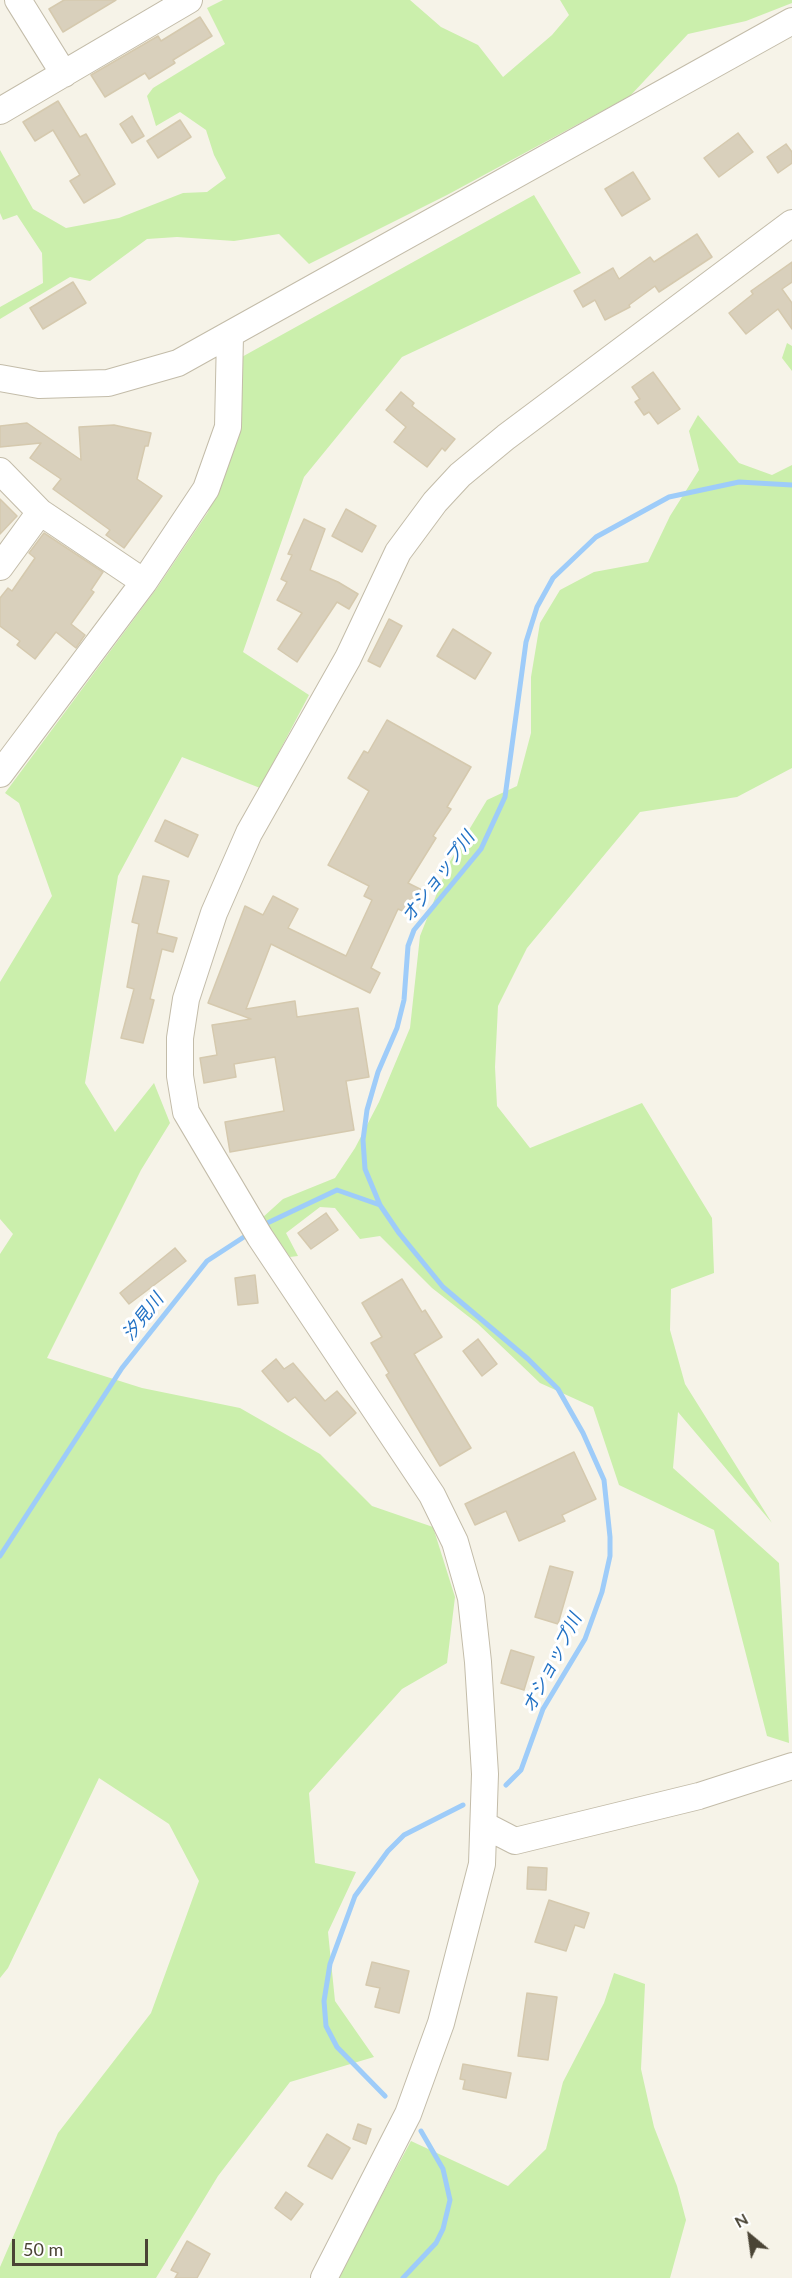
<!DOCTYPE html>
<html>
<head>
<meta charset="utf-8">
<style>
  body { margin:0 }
  #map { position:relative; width:792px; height:2278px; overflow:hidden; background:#f6f3e8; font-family:Lato,sans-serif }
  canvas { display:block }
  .north { position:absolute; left:720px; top:2206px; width:60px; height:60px; -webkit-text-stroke:4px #fff; paint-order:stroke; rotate:331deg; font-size:16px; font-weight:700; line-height:24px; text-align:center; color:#4a4435 }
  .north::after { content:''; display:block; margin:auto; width:21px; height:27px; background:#4a4435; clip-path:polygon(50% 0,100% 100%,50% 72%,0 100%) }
  .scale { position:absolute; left:12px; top:2239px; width:136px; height:27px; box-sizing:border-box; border:3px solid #4a4435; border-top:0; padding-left:8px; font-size:18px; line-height:21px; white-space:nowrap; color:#4a4435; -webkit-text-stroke:4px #fff; paint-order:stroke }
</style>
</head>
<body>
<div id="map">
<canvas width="792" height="2278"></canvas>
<div class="north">N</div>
<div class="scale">50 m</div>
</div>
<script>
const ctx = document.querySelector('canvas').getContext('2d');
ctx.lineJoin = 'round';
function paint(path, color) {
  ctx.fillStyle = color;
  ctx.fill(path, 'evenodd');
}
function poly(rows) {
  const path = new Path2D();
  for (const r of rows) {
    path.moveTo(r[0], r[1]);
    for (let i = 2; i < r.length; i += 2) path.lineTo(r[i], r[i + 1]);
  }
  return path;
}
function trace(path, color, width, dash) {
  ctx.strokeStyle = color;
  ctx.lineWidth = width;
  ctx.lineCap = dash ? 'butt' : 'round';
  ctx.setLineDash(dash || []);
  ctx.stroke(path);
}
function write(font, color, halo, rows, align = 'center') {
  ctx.font = font + ' Lato,"Noto Sans JP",sans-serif';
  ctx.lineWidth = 6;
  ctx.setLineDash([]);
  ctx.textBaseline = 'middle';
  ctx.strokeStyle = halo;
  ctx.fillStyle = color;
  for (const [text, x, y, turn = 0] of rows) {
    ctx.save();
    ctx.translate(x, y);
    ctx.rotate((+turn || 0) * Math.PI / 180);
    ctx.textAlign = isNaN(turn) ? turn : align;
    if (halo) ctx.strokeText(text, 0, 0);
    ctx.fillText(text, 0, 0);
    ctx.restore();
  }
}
const green = poly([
  [223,0,410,0,441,27,478,45,503,77,552,35,569,15,560,0,792,0,792,3,746,21,688,34,630,96,447,195,309,264,279,234,234,241,177,237,147,239,90,281,70,277,0,319,0,307,43,283,42,253,17,215,3,220,0,213,0,150,33,209,66,228,119,218,183,193,207,192,226,178,214,155,206,130,180,112,156,126,147,96,153,88,225,44,207,8],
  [534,195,581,273,402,357,304,477,243,652,309,695,260,788,182,757,118,876,85,1083,115,1132,154,1083,170,1123,141,1170,47,1358,142,1388,240,1408,320,1454,372,1506,433,1527,455,1597,447,1663,402,1689,309,1793,315,1863,356,1872,328,1932,335,2001,374,2057,290,2082,218,2176,156,2278,0,2278,0,2267,58,2133,151,2013,199,1881,169,1824,99,1778,8,1968,0,1978,0,1254,13,1234,0,1219,0,982,52,896,19,803,5,793,157,588,208,512,234,432,240,358],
  [787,343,792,346,792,371,782,358],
  [698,415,739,463,772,475,792,465,792,768,737,797,640,812,527,948,498,1006,495,1067,497,1106,530,1148,642,1103,712,1218,714,1273,671,1289,670,1330,685,1384,772,1523,678,1412,673,1468,779,1563,789,1743,767,1736,714,1530,619,1485,593,1407,540,1383,478,1324,432,1288,380,1236,360,1239,335,1208,320,1207,286,1233,298,1256,290,1257,262,1218,283,1199,335,1178,355,1148,379,1102,410,1028,420,936,449,863,487,800,517,786,531,733,531,677,540,623,560,590,594,572,648,562,670,516,699,470,689,431],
  [614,1973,645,1984,641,2069,654,2127,677,2186,686,2220,670,2278,337,2278,411,2141,508,2186,546,2149,563,2082,604,2003]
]);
const stream = poly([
  [261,1226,337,1190,380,1205],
  [0,1556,122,1368,207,1261,250,1233],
  [506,1785,521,1770,543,1709,585,1639,602,1592,610,1556,610,1537,604,1480,583,1433,558,1389,528,1359,443,1287,399,1233,380,1205,365,1169,363,1140,367,1110,378,1072,397,1028,404,1000,408,946,414,930,481,849,505,797,526,642,537,607,553,578,596,537,669,497,739,482,792,485],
  [385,2096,337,2047,326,2026,324,2001,330,1964,355,1896,388,1851,404,1835,463,1805],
  [403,2278,436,2243,443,2229,450,2200,443,2169,421,2131]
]);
const building = poly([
  [64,0,116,0,63,32,49,9,64,0],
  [200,17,212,36,173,60,175,63,149,79,145,73,105,97,91,75,158,36,161,41,200,17],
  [58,101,80,137,86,134,115,184,84,203,70,181,80,175,53,130,35,141,23,122,58,101],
  [132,116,144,136,132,143,120,124,132,116],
  [180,120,191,137,158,158,147,141,180,120],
  [738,133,753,152,719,177,704,158,738,133],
  [786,144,792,152,792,163,778,173,767,157,786,144],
  [633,172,650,199,622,216,605,189,633,172],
  [697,234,712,257,659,292,655,286,629,305,630,307,605,320,595,300,583,307,574,291,613,268,619,279,650,257,654,262,697,234],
  [792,262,792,282,782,289,792,303,792,329,778,309,746,334,729,313,753,294,751,291,792,262],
  [73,282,86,303,43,329,30,308,73,282],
  [653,372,680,409,658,424,649,412,644,415,635,402,640,399,632,387,653,372],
  [401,392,414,403,412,406,455,439,445,451,442,448,427,467,394,442,406,427,386,410,401,392],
  [27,423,81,460,79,427,114,425,151,433,148,446,145,446,137,479,162,496,124,548,106,535,110,530,53,489,61,479,30,458,41,443,0,447,0,426,27,423],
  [0,499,17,516,0,534,0,499],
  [346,509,376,526,362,552,332,536,346,509],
  [304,519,325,529,310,570,338,582,358,594,349,609,337,602,297,662,278,649,302,613,277,600,287,582,281,579,292,555,288,554,304,519],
  [44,533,103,572,91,590,94,592,71,624,85,635,76,648,56,632,35,659,17,645,20,641,0,626,0,598,8,588,12,591,35,558,29,553,44,533],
  [389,619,402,626,380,667,368,661,389,619],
  [453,629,491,653,475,679,437,656,453,629],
  [387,720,471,767,447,807,451,809,433,836,436,838,408,883,422,890,410,914,398,909,371,968,380,973,370,993,271,944,246,1009,295,1001,297,1017,358,1008,369,1077,346,1081,354,1130,230,1152,225,1122,284,1111,275,1057,234,1064,236,1077,204,1083,200,1058,217,1055,212,1025,251,1019,208,1003,245,906,263,915,273,896,298,909,288,928,346,956,372,900,364,896,369,886,328,865,369,791,348,778,364,751,368,753,387,720],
  [165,820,198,835,188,857,155,841,165,820],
  [143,876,169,881,157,933,177,938,173,952,162,949,150,999,154,1000,143,1043,121,1038,134,989,127,987,139,924,132,922,143,876],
  [326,1213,338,1230,311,1249,298,1233,326,1213],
  [175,1248,186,1261,129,1304,120,1293,175,1248],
  [255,1275,258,1303,238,1305,235,1278,255,1275],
  [402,1279,422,1312,425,1310,442,1337,414,1354,471,1448,440,1466,386,1375,389,1373,371,1343,382,1337,362,1303,402,1279],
  [478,1339,497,1364,482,1376,463,1351,478,1339],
  [276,1359,284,1369,293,1363,325,1401,337,1391,356,1413,330,1436,295,1397,288,1402,262,1371,276,1359],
  [574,1452,596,1499,562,1515,565,1521,519,1541,506,1511,475,1525,465,1504,574,1452],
  [550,1566,573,1572,558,1624,535,1617,550,1566],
  [511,1650,534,1657,524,1690,501,1683,511,1650],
  [528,1867,547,1868,546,1890,527,1889,528,1867],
  [549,1900,589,1913,584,1928,575,1925,566,1951,535,1942,549,1900],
  [372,1962,409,1971,399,2013,375,2007,380,1988,366,1985,372,1962],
  [527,1993,557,1997,548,2060,518,2056,527,1993],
  [463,2064,511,2073,506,2098,463,2089,465,2080,460,2079,463,2064],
  [358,2124,371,2129,366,2144,353,2139,358,2124],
  [327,2134,350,2148,332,2179,308,2166,327,2134],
  [286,2192,303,2204,291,2220,275,2208,286,2192],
  [187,2241,210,2254,197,2278,175,2278,178,2273,171,2270,187,2241]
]);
const minor = poly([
  [18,0,64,74],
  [0,111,189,0],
  [0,378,39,385,108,383,178,363,792,21],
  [0,471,40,512,144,582],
  [0,567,40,512],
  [0,774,144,582,206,489,228,427,230,336],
  [484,1825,515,1841,699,1796,792,1766],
  [324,2278,408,2114,441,2023,482,1864,485,1774,478,1662,471,1598,455,1542,432,1495,260,1237,186,1112,180,1076,180,1038,186,999,214,913,249,833,348,658,398,552,435,502,460,475,506,437,792,223]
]);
const waterNames = [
  ["オショップ川",438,877,-53],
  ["汐見川",143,1317,-52],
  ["オショップ川",552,1663,-63]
];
paint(green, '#cbefac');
trace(stream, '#9eccf9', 5);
paint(building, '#d9d0bc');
trace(building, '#d5c9ae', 1.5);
trace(minor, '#c3bca9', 28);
trace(minor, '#fff', 26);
write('italic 18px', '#2171c4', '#fff', waterNames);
</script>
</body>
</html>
